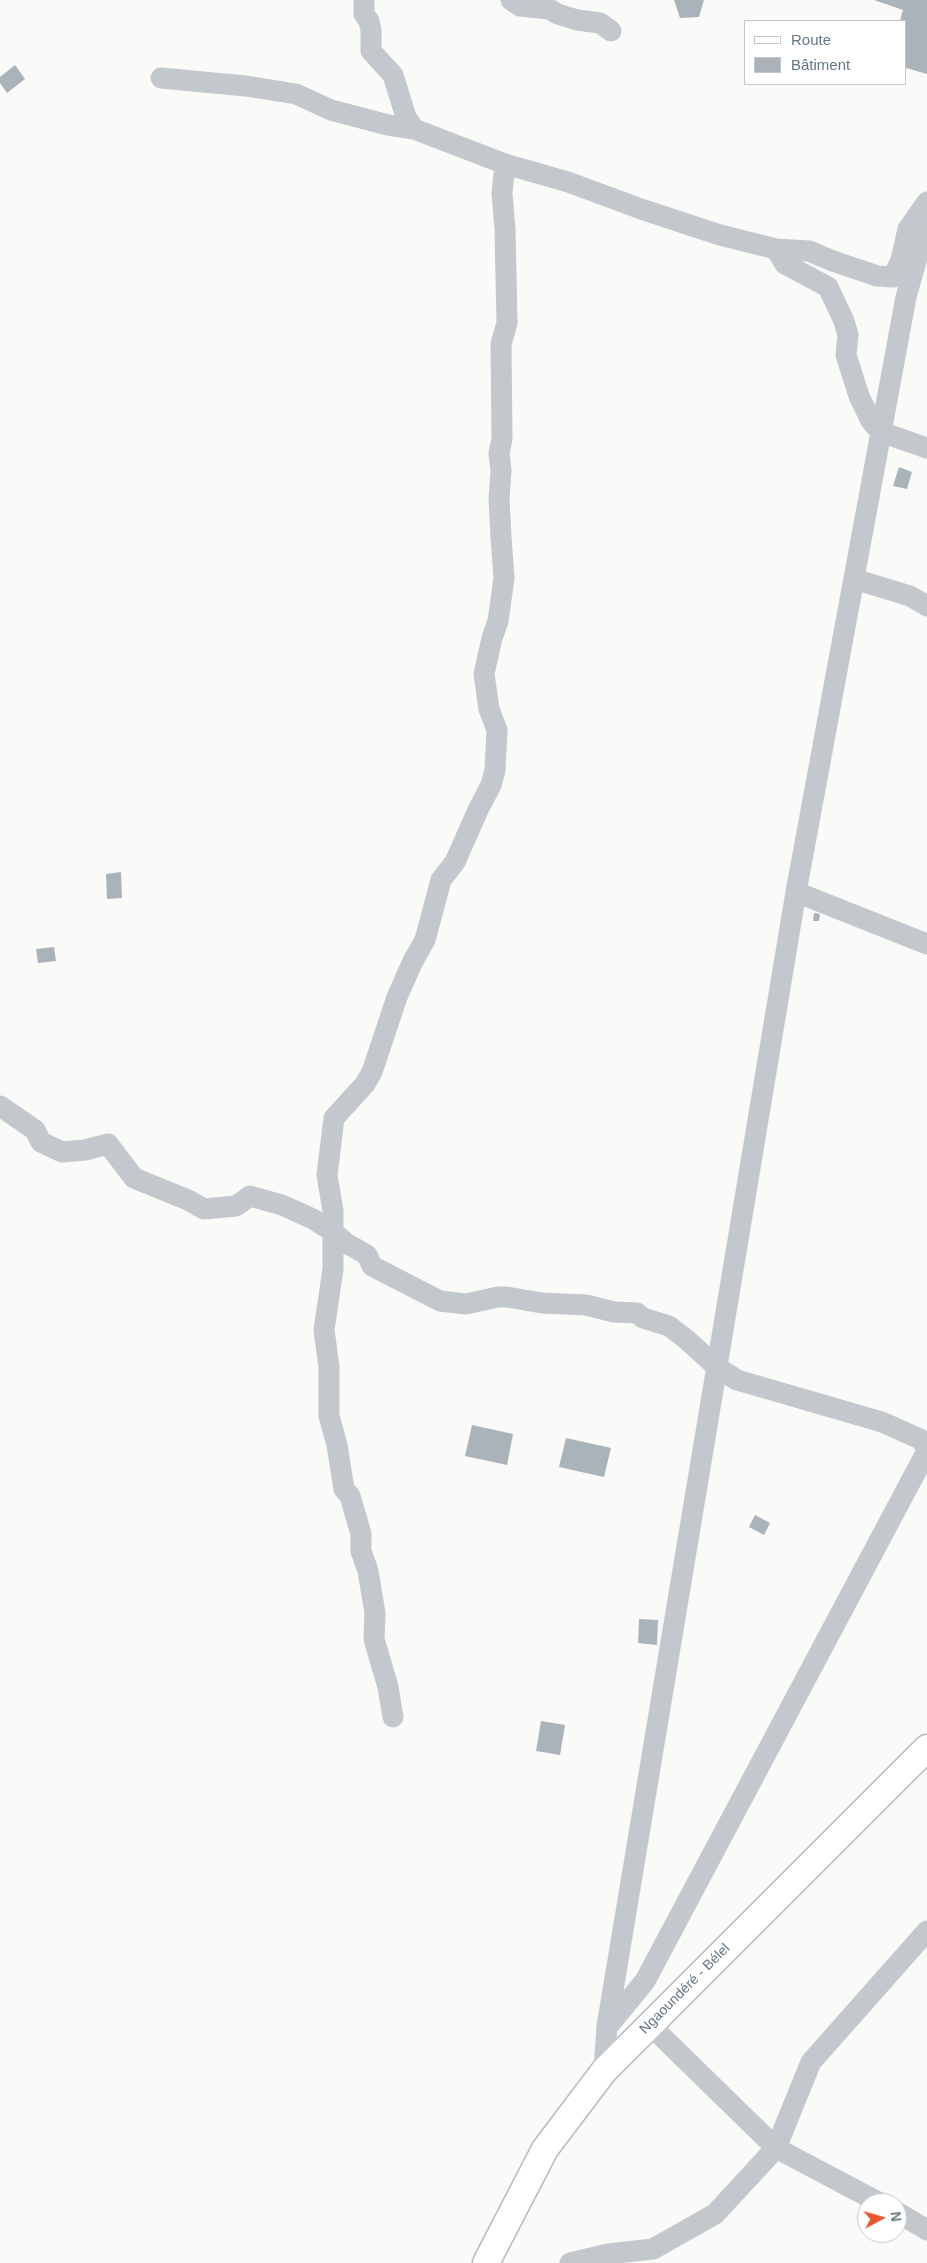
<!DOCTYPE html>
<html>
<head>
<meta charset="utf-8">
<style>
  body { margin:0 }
  #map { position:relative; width:927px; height:2263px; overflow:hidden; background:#fafaf8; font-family:Arial,sans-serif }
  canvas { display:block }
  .legend { position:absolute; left:744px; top:20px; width:162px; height:65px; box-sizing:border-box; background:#fff; border:1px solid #c1c8cd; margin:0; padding:6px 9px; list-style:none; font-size:15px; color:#657683 }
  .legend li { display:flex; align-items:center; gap:10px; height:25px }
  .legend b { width:25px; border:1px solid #c1c8cd }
  .north { position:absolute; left:857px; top:2193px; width:50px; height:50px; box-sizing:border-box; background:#fff; border:1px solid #c1c8cd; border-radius:50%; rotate:84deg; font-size:14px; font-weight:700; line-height:20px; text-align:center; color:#657683 }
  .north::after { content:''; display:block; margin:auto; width:18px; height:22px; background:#e4572e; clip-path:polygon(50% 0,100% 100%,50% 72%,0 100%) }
</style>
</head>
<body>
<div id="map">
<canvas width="927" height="2263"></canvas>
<ul class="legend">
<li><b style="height:6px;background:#fff"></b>Route</li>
<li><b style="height:14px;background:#aab3b9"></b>Bâtiment</li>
</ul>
<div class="north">N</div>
</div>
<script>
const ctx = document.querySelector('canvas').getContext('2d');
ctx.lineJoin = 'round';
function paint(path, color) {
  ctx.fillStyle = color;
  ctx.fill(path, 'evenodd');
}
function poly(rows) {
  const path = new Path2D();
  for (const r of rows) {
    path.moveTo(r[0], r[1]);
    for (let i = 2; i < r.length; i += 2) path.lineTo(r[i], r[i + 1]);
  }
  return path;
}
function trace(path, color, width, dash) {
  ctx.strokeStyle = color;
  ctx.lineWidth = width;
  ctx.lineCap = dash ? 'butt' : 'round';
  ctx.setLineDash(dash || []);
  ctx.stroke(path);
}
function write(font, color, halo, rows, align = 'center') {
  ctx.font = font + ' Arial,sans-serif';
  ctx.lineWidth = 5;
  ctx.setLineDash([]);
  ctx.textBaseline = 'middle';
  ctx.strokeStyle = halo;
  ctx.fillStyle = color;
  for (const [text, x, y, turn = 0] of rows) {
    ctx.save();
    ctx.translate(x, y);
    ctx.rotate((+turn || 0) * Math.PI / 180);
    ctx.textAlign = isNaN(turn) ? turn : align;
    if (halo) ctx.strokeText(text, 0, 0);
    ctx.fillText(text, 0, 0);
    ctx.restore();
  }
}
const building = poly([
  [674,0,704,0,699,17,680,18],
  [874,0,927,0,927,74,906,68,906,21,900,21,903,10],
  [15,65,25,79,7,93,0,83,0,77],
  [899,467,912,472,907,489,893,486],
  [121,872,122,898,107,899,106,874],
  [814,913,820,914,819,921,813,921],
  [54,947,56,961,38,963,36,949],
  [472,1425,513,1434,507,1465,465,1456],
  [566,1438,611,1448,604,1477,559,1467],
  [755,1515,770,1523,764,1535,749,1527],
  [639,1619,658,1620,657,1645,638,1643],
  [541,1721,565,1725,560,1755,536,1751]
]);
const minor = poly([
  [364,0,364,14,369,21,371,30,371,51,393,75,406,117,414,129],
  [511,0,520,6,549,9,558,14,577,20,600,23,611,31],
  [161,78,246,86,296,94,331,110,388,125,414,129,505,164,502,193,505,229,507,323,501,344,502,439,499,453,501,471,499,499,501,537,504,578,498,621,492,638,484,674,489,709,497,730,495,770,491,785,478,810,455,862,441,880,425,940,413,961,397,997,372,1072,365,1084,334,1118,327,1175,333,1211,333,1232,346,1243,367,1255,372,1266,440,1301,466,1304,498,1297,507,1297,542,1303,586,1305,614,1312,637,1313,643,1318,669,1326,686,1339,718,1368,737,1380,882,1422,920,1439,927,1448],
  [505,164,568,182,641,209,720,235,776,249,809,251,833,261,877,276,893,277,901,260,908,229,927,202],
  [776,249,785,264,828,287,844,321,848,335,846,355,859,396,871,421,881,432,927,448],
  [854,579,910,596,927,606],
  [796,892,927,944],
  [0,1106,35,1130,41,1142,62,1152,85,1150,108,1144,134,1178,188,1200,204,1209,236,1206,250,1196,282,1205,313,1219,333,1232,333,1269,324,1330,329,1367,329,1416,337,1445,344,1489,350,1496,361,1534,361,1551,368,1571,375,1613,374,1639,388,1687,393,1717],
  [649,2024,776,2148,880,2203],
  [609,2025,645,1981,927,1451],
  [604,2071,607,2026,796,892,906,297,927,222],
  [897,2212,927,2230],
  [570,2263,608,2254,653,2249,715,2214,776,2148,811,2062,927,1931]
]);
const major = poly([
  [486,2263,545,2149,604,2071,927,1748]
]);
const streetNames = [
  ["Ngaoundéré - Bélel",685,1989,-45]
];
paint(building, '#aab3b9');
trace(major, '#b5babe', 29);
trace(minor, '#c3c8cc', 21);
trace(major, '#fff', 26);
write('14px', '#657683', '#fff', streetNames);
</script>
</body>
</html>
